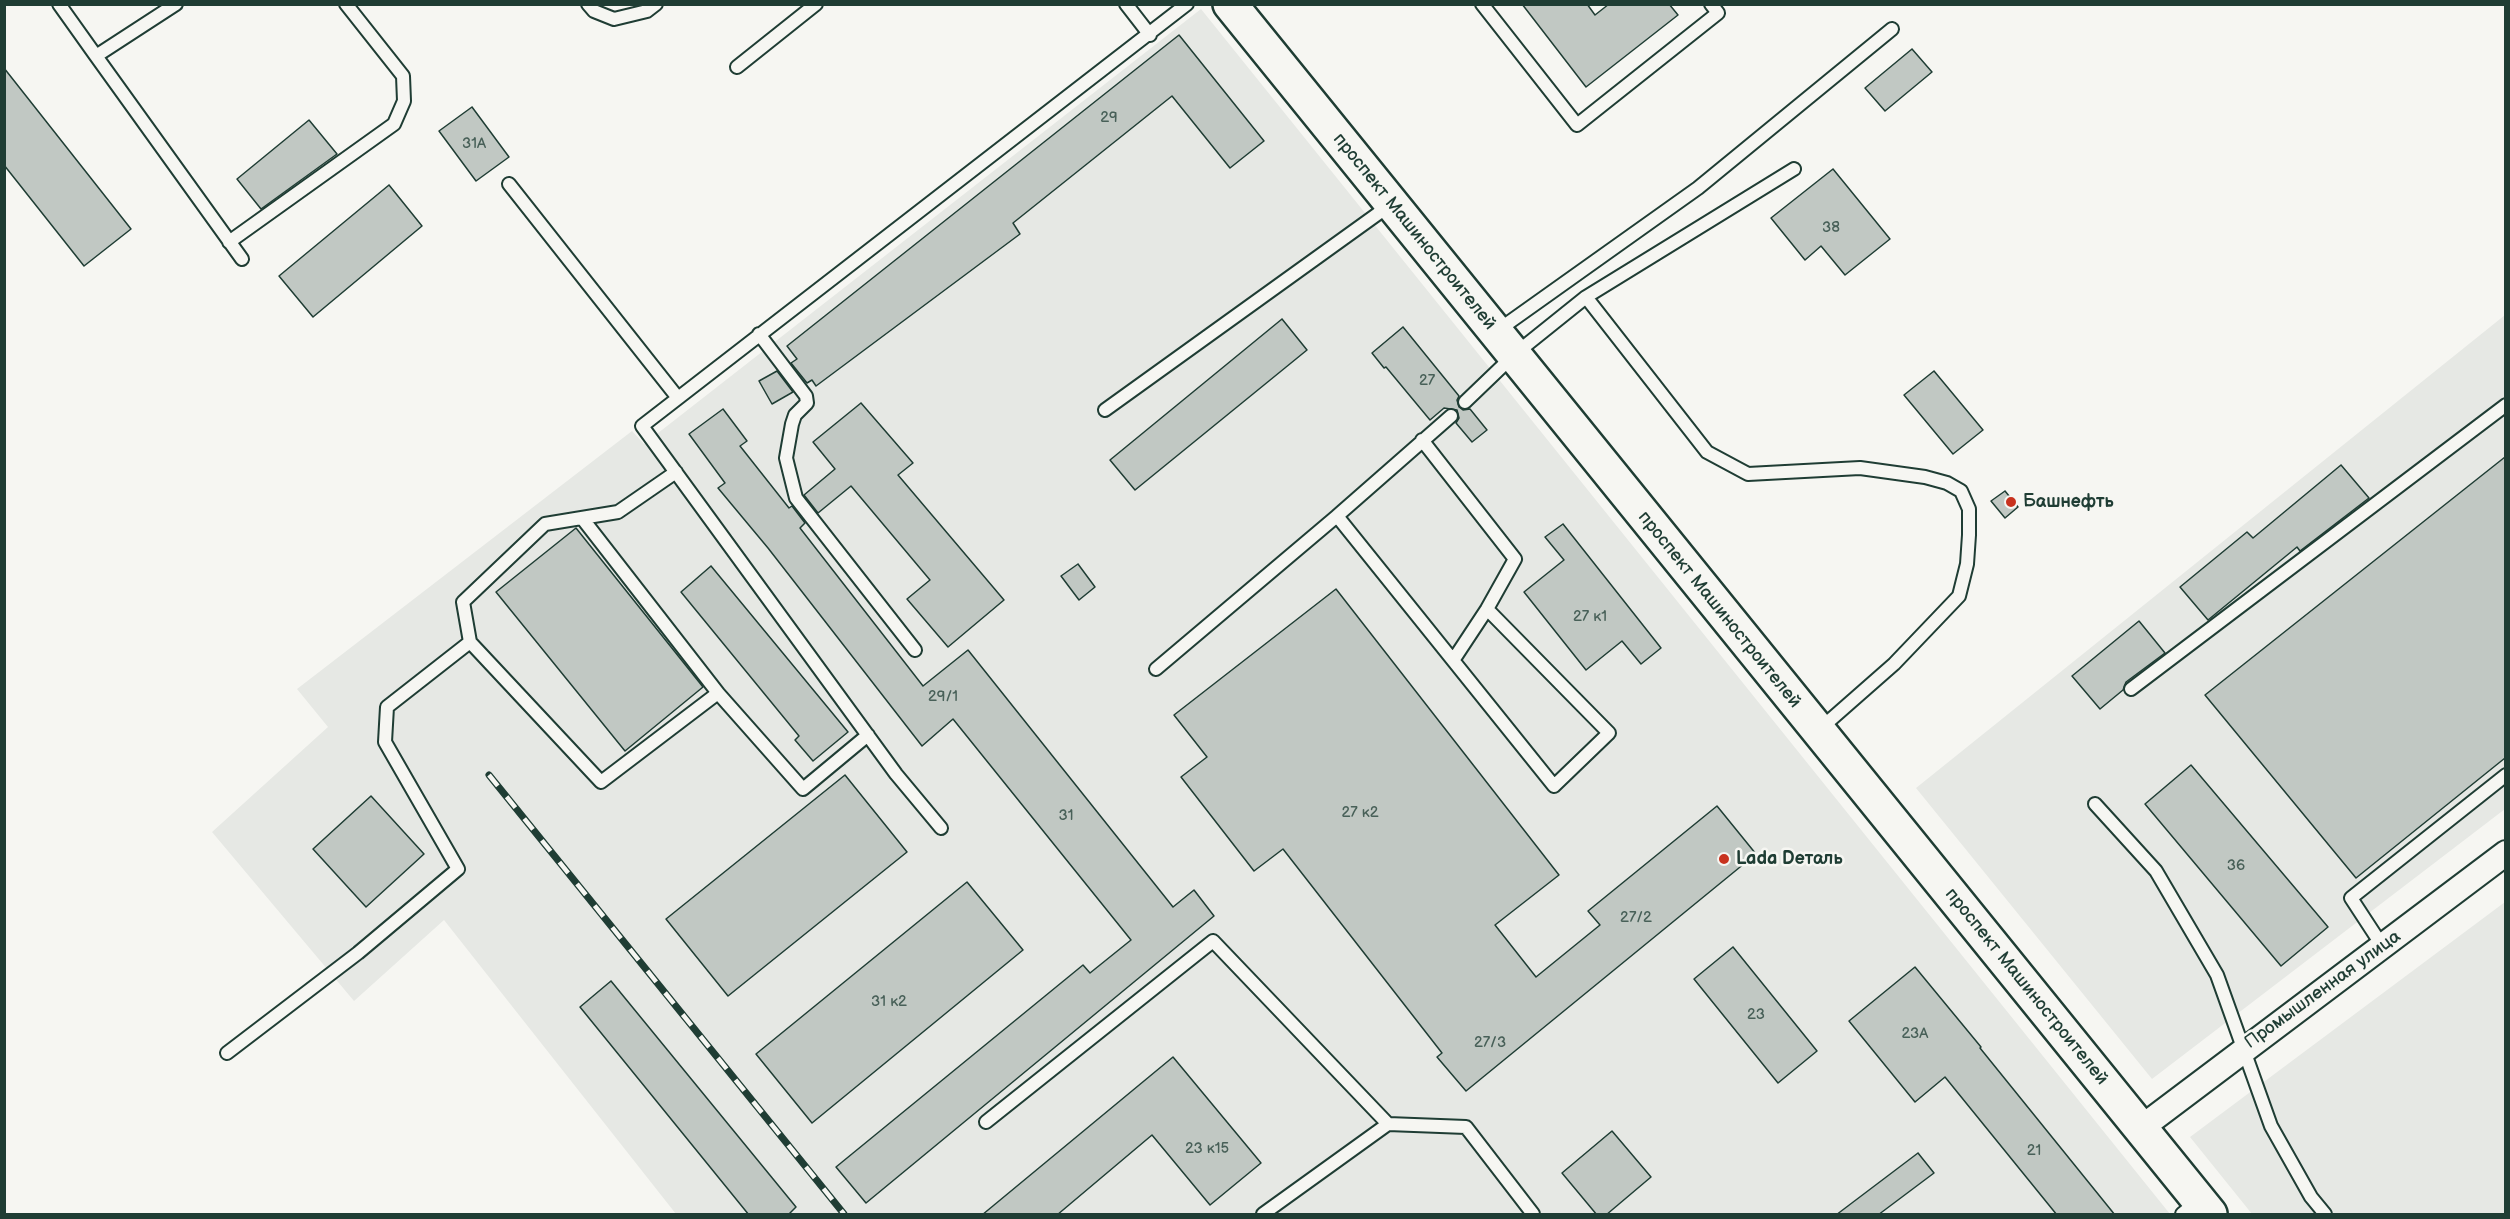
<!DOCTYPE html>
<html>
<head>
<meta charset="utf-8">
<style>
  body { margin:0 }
  #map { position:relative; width:2510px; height:1219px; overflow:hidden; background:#f6f6f2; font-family:"Balsamiq Sans",sans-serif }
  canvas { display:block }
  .frame { position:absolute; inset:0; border:6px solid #1f3d34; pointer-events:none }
</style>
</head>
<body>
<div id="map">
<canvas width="2510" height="1219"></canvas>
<div class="frame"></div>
</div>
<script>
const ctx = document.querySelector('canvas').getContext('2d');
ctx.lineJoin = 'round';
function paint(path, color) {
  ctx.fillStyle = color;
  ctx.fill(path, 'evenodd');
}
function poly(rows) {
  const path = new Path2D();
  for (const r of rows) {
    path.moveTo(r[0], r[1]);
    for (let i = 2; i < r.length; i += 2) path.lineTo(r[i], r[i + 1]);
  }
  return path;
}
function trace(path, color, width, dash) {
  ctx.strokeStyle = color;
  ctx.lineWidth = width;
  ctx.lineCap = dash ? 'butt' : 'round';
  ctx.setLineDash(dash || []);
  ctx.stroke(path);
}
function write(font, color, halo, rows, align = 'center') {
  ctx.font = font + ' "Balsamiq Sans",sans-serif';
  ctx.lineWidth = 5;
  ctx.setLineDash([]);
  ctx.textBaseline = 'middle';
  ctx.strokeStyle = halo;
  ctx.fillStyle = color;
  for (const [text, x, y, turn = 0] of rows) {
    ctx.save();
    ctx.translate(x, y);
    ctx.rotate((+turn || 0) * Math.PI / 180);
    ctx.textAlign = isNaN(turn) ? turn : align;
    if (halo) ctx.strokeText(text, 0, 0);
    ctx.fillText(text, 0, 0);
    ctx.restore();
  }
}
const built = poly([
  [1201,9,2170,1214,676,1214,444,920,354,1001,212,832,328,727,297,689,632,431,644,444],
  [2505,315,2505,809,2152,1079,1916,788],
  [2505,902,2505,1214,2252,1214,2190,1137]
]);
const building = poly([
  [1522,4,1587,4,1595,15,1609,4,1669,4,1678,15,1586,87,1522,4],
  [1179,35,1264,141,1230,168,1172,96,1013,223,1020,234,816,386,812,380,807,383,791,363,797,359,787,346,1179,35],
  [1912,49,1932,72,1885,111,1865,88,1912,49],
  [4,68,131,229,84,266,4,165,4,68],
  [472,107,509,157,476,181,439,131,472,107],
  [309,120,337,154,261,209,237,179,309,120],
  [1833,169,1890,239,1845,275,1821,246,1805,260,1771,218,1833,169],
  [389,185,422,226,313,317,279,276,389,185],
  [1282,319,1307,350,1135,490,1110,460,1282,319],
  [1403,327,1459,396,1457,400,1459,407,1463,410,1470,409,1487,430,1472,442,1456,423,1459,418,1457,410,1444,408,1430,420,1386,367,1384,368,1372,353,1403,327],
  [777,371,793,392,772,404,759,381,777,371],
  [1934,371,1983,430,1953,454,1904,395,1934,371],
  [861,403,913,463,898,475,1004,600,948,647,907,599,930,580,851,486,818,513,804,495,835,469,813,442,861,403],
  [723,409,747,441,740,446,789,508,792,506,805,523,800,528,923,686,968,650,1173,907,1194,890,1214,916,866,1203,836,1167,1083,965,1090,973,1131,940,953,719,922,746,768,548,718,488,725,483,689,434,723,409],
  [2505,457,2505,758,2356,878,2205,695,2505,457],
  [2341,465,2369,498,2300,551,2297,547,2208,620,2180,587,2247,532,2253,538,2341,465],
  [2005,491,2018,507,2005,518,1991,501,2005,491],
  [1563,524,1661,648,1641,664,1622,641,1586,670,1524,592,1564,560,1545,537,1563,524],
  [576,528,703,687,625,751,496,592,576,528],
  [1078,564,1095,587,1079,600,1061,576,1078,564],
  [711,566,848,732,813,761,795,740,799,736,681,592,711,566],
  [1336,589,1559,875,1495,925,1536,977,1600,925,1588,911,1717,806,1756,854,1466,1091,1437,1057,1442,1053,1283,849,1254,871,1181,777,1207,757,1174,715,1336,589],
  [2139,621,2165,653,2126,682,2123,690,2100,709,2072,676,2139,621],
  [2191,765,2328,927,2281,966,2145,804,2191,765],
  [845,775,907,852,728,996,666,919,845,775],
  [371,796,424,854,366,907,313,849,371,796],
  [967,882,1023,950,812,1123,756,1054,967,882],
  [1733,947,1817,1051,1778,1083,1694,979,1733,947],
  [1915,967,1981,1047,1980,1048,2115,1215,2057,1215,1945,1077,1915,1102,1849,1021,1915,967],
  [611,981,796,1207,788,1215,749,1215,580,1007,611,981],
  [1173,1057,1261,1163,1210,1205,1152,1135,1057,1215,982,1215,1173,1057],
  [1612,1131,1651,1177,1606,1215,1597,1215,1562,1173,1612,1131],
  [1918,1153,1934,1173,1878,1215,1836,1215,1918,1153]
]);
const service = poly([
  [59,4,96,56,176,4],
  [588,4,594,11,614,19,647,11,656,4],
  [1126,4,1150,35],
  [1482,4,1577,125,1718,13,1711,4],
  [96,56,242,259],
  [737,67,816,4],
  [509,184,678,398],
  [229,242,394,124,404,101,403,76,346,4],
  [1586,297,1707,452,1748,474,1860,468,1925,477,1947,483,1961,491,1969,509,1969,535,1967,564,1959,596,1894,664,1820,729],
  [1497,331,1698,188,1892,29],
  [759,334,806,396,807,403,795,415,792,424,786,458,796,498,915,650],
  [1465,402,1515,354,1586,297,1794,169],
  [1105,410,1390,205],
  [1451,416,1337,516,1554,786,1609,733,1487,609],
  [1422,440,1515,559,1487,609,1454,659],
  [470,642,601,782,718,693,582,518],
  [1156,669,1337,516],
  [2131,689,2506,405],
  [718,693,803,789,868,735],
  [2095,804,2156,871,2217,975,2271,1126,2311,1197,2325,1214],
  [941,828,896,774,642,426,1187,4],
  [2383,947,2351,898,2506,775],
  [227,1053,358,953,458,869,385,742,387,707,470,642,463,602,545,524,618,512,676,472],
  [986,1122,1213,941,1388,1124],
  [1263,1214,1388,1124,1466,1127,1533,1214],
  [2182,1214,2198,1201]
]);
const minor = poly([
  [2141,1128,2506,853]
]);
const primary = poly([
  [1230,4,2210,1214]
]);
const rail = poly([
  [489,775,844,1214]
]);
const markers = [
  [2011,502,6,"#c8321e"],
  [1724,859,6,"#c8321e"]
];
const numberNames = [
  ["29",1109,118],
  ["31А",474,144],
  ["38",1831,228],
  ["27",1427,381],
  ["27 к1",1590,617],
  ["29/1",943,697],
  ["27 к2",1360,813],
  ["31",1066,816],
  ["36",2236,866],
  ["27/2",1636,918],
  ["31 к2",889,1002],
  ["23",1756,1015],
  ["23А",1915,1034],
  ["27/3",1490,1043],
  ["23 к15",1207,1149],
  ["21",2034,1151]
];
const streetNames = [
  ["проспект Машиностроителей",1414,232,51],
  ["проспект Машиностроителей",1719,610,51],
  ["проспект Машиностроителей",2026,987,51],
  ["Промышленная улица",2323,990,-36]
];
const poiNames = [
  ["Башнефть",2023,502],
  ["Lada Dеталь",1736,859]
];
paint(built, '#e6e8e4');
paint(building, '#c1c8c3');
trace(building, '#1f3d34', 1.5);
trace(service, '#1f3d34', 16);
trace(minor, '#1f3d34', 28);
trace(primary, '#1f3d34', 38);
trace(service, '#f6f6f2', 12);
trace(minor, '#f6f6f2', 24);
trace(primary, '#f6f6f2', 33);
trace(rail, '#1f3d34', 7);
trace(rail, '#f6f6f2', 4.5, [14]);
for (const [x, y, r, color] of markers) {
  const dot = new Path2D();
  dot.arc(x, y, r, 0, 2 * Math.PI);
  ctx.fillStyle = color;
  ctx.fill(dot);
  trace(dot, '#f6f6f2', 2);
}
write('15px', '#486058', null, numberNames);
write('18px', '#1f3d34', '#f6f6f2', streetNames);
write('bold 18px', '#1f3d34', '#f6f6f2', poiNames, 'left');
</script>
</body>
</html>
